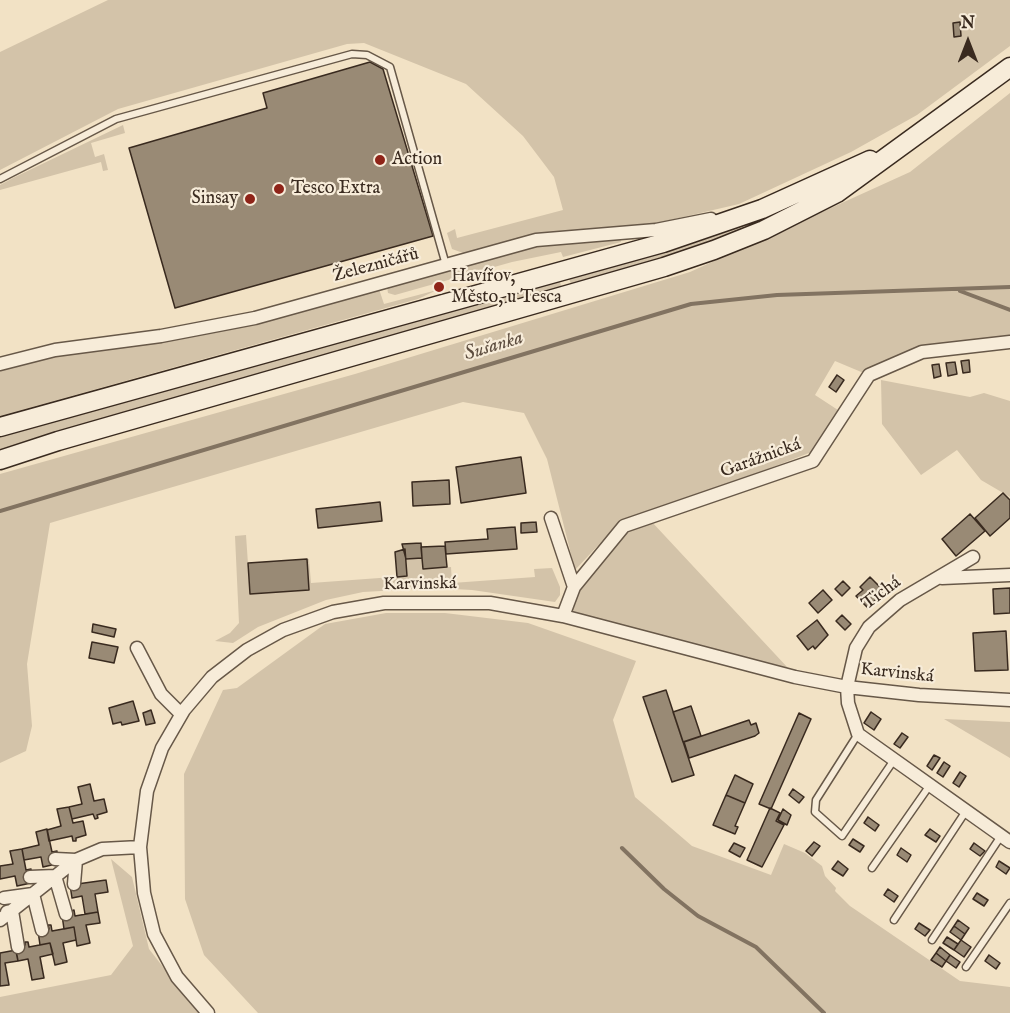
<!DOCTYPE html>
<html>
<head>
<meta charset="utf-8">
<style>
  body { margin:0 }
  #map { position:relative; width:1010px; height:1013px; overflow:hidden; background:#f2e2c5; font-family:"IM FELL English",serif }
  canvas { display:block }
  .north { position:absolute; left:938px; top:12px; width:60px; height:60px; -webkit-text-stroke:4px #f7ecd9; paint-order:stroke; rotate:0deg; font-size:16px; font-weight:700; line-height:24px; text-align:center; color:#392a1f }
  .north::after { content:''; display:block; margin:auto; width:21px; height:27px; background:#392a1f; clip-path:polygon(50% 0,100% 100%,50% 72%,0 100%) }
</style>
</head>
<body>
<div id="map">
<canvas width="1010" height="1013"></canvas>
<div class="north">N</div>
</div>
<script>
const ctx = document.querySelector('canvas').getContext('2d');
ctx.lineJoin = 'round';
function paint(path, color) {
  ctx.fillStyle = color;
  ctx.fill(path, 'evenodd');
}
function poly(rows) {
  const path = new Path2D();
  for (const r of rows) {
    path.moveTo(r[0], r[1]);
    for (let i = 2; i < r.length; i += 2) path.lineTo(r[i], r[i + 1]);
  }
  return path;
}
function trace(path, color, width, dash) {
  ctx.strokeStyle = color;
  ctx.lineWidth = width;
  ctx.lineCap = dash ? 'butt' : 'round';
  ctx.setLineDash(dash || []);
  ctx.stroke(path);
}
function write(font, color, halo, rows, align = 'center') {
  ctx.font = font + ' "IM FELL English",serif';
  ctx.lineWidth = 4.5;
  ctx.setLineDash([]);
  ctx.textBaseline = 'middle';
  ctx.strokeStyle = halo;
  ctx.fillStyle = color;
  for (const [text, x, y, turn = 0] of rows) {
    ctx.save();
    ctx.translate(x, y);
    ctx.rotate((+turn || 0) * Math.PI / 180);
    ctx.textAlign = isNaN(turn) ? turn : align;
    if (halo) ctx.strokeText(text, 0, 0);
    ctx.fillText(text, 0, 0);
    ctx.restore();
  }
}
const green = poly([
  [108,0,1010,0,1010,46,917,115,851,152,739,204,649,225,552,232,466,254,452,249,447,233,455,229,457,238,563,210,554,177,523,136,466,84,364,43,347,44,118,109,0,170,0,52],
  [1010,93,1010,337,926,348,866,374,835,361,815,395,841,412,814,451,750,476,622,520,575,570,547,459,524,413,463,402,50,523,27,664,32,726,26,751,0,763,0,474,355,374,690,272,910,172],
  [123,125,125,133,91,143,95,157,104,154,108,170,103,171,101,162,0,190,0,185,13,178],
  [764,217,766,219,720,239,571,285,569,278,723,232],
  [620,238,621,242,563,257,561,252,512,262,395,295,388,293,387,287,537,245],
  [559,280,562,288,115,415,0,451,0,436],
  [379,289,384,304,437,290,418,299,0,416,0,369,48,355],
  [881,380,970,397,984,393,1010,401,1010,497,981,480,957,450,921,475,882,424],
  [651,521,788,668,571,613,577,592,626,531],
  [246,535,250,593,307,559,309,559,311,583,407,576,406,559,422,558,423,569,451,567,452,583,535,577,534,569,552,568,560,587,560,595,555,602,472,590,435,588,363,592,326,600,258,627,233,643,215,641,230,633,239,623,235,536],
  [386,613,445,613,528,623,636,661,613,720,635,797,692,846,771,875,784,844,805,853,822,866,825,876,836,888,835,891,850,906,960,981,1010,987,1010,1013,258,1013,204,955,185,899,184,774,223,690,237,688,325,624],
  [944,719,1010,722,1010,758],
  [111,859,132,877,149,949,199,1013,0,1013,0,997,111,975,133,946]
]);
const stream = poly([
  [960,291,1010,310],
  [0,511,691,304,777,295,1010,287],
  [622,848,664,889,698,916,756,947,824,1013]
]);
const building = poly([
  [960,22,961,36,954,37,953,23,960,22],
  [370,62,383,69,433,236,175,308,129,148,267,108,263,93,370,62],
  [969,360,970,372,963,373,961,361,969,360],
  [955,362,957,374,948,376,946,363,955,362],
  [939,364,941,376,934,378,932,365,939,364],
  [837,375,844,380,836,392,829,387,837,375],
  [521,457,526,493,461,503,456,467,521,457],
  [449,480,450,504,413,506,412,482,449,480],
  [1003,493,1010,500,1010,518,990,536,975,518,1003,493],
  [380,502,382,521,318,528,316,509,380,502],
  [970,514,985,531,956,556,942,539,970,514],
  [536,522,537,532,521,533,521,523,536,522],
  [515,527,517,549,446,554,445,542,488,539,487,529,515,527],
  [421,543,422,558,406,559,402,544,421,543],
  [445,546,447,567,423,569,421,547,445,546],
  [405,549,407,576,397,577,395,552,405,549],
  [307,559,309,590,250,594,248,563,307,559],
  [870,577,884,591,868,608,856,596,863,590,860,587,870,577],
  [843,581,850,588,842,596,835,589,843,581],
  [1010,588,1010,613,994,614,993,589,1010,588],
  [823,590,832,600,818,613,809,603,823,590],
  [842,615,851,624,845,630,836,621,842,615],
  [817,620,828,635,815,649,813,646,808,650,797,636,817,620],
  [93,624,116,629,114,637,92,632,93,624],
  [1006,631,1008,670,975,671,973,633,1006,631],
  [92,642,118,647,114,663,89,658,92,642],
  [666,690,694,775,672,782,643,697,666,690],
  [133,701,139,721,122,725,121,722,113,724,109,708,133,701],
  [691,706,701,736,683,742,673,712,691,706],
  [151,710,155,723,146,725,143,713,151,710],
  [871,712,881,719,874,730,864,723,871,712],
  [799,713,811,719,771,809,759,804,799,713],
  [749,720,751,725,756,723,759,733,755,736,689,758,684,742,749,720],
  [902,733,908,737,900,748,894,744,902,733],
  [934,755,940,758,932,770,927,766,934,755],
  [944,762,950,766,943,777,937,773,944,762],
  [960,772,966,776,959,787,953,783,960,772],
  [735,775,753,784,745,803,726,795,735,775],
  [90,784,94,801,104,799,107,812,97,815,98,818,95,819,93,814,72,819,69,807,82,804,78,787,90,784],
  [793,789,804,797,799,803,789,795,793,789],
  [726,795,745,803,735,826,738,827,735,834,713,825,726,795],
  [69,807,73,823,83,821,86,835,76,838,76,841,73,841,72,836,49,841,47,830,61,826,57,809,69,807],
  [770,808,780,813,776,821,784,825,762,867,747,860,770,808],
  [783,809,791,815,787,825,778,820,783,809],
  [868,817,879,825,875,831,864,823,868,817],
  [47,829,52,852,57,851,56,864,43,867,41,857,24,860,22,849,39,845,36,832,47,829],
  [930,829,940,836,936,842,925,835,930,829],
  [853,839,864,846,860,852,849,845,853,839],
  [814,842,820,846,812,856,806,851,814,842],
  [734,843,745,848,740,857,729,851,734,843],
  [974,843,985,851,980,856,970,849,974,843],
  [901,848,911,855,907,862,897,855,901,848],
  [22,849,26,870,31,869,31,883,17,886,15,876,0,879,0,866,13,864,10,851,22,849],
  [838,861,848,869,843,876,832,869,838,861],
  [999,861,1010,868,1006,874,996,867,999,861],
  [106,880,108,892,95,894,98,912,85,914,82,896,72,898,70,885,106,880],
  [888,889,898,896,894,902,884,895,888,889],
  [977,893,988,900,984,906,973,899,977,893],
  [74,910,75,916,98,912,100,923,86,925,90,943,77,946,74,927,64,929,62,915,74,910],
  [958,920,969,928,965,934,954,926,958,920],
  [919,923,930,930,925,936,915,929,919,923],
  [48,925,51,925,52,931,74,927,76,940,63,943,67,962,55,965,50,943,40,945,38,931,49,929,48,925],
  [954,926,965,934,961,940,950,932,954,926],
  [947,937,958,944,954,950,943,943,947,937],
  [961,940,971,947,964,957,954,950,961,940],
  [25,942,28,942,29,947,50,943,53,954,40,957,44,978,32,980,28,959,18,961,15,947,25,945,25,942],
  [940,947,950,955,946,961,936,953,940,947],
  [16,950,18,961,5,963,9,985,0,986,0,953,16,950],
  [936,953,946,961,942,967,931,960,936,953],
  [950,955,960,962,956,968,946,961,950,955],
  [989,955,1000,963,996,969,985,961,989,955]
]);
const service = poly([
  [0,179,116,119,352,54,367,55,390,67,446,265],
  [858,734,816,800,815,812,842,836,894,760],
  [872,868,930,785],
  [894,920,966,811],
  [932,940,1001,836],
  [966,967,1010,903]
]);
const minor = poly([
  [0,364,55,350,161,336,255,318,536,240,656,230,711,219],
  [551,518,574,587],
  [973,557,900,600,869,627,856,648,847,687,848,703,858,734,1010,842],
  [942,578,1010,575],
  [563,616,574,587,624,526,813,461,869,375,922,352,1010,342],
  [137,648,161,694,181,714],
  [55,859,76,860,74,884],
  [30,877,55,876,66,914],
  [4,898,33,894,42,930],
  [7,912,12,911,18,947],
  [0,920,76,860,102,849,140,847],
  [208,1013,177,977,154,934,144,893,140,847,147,791,162,748,184,710,212,677,247,650,283,630,333,612,384,603,490,603,563,616,795,677,847,687,919,695,1010,700]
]);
const secondary = poly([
  [0,427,663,243,762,209,870,160],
  [0,460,58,441,664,267,714,250,764,230,837,193,1010,67]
]);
const markers = [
  [380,160,6,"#8f2418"],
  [279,189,6,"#8f2418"],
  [250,199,6,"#8f2418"],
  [439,287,6,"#8f2418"]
];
const poiNames = [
  ["Action",392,160],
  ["Tesco Extra",291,189],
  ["Sinsay",238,199,"right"],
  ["Havířov,",451,277],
  ["Město, u Tesca",451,298]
];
const streetNames = [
  ["Železničářů",376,266,-15],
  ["Garážnická",761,459,-20],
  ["Karvinská",420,585,-1],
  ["Tichá",882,594,-37],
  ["Karvinská",897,674,6]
];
const waterNames = [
  ["Sušanka",494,347,-17]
];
paint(green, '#d3c3a9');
trace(stream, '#827361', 4);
paint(building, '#998a75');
trace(building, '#392a1f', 1.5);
trace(service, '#675848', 9);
trace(minor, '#675848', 15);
trace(secondary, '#392a1f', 21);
trace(service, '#f7ecd9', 6);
trace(minor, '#f7ecd9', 12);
trace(secondary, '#f7ecd9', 18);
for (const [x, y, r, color] of markers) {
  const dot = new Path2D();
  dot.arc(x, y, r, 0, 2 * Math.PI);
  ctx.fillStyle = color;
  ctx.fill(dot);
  trace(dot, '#f7ecd9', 2);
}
write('18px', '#392a1f', '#f7ecd9', poiNames, 'left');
write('18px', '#392a1f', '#f7ecd9', streetNames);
write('italic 20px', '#5e4e40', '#f7ecd9', waterNames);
</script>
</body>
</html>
